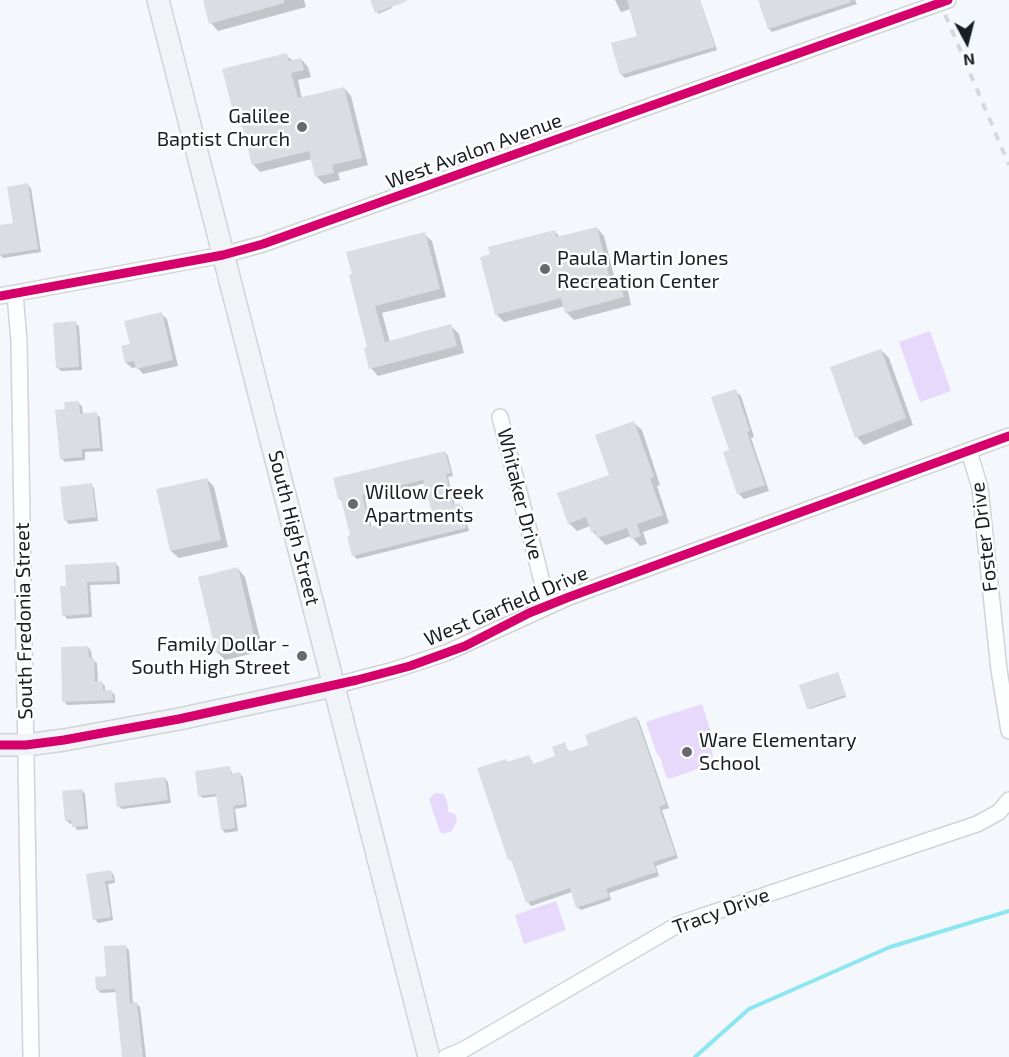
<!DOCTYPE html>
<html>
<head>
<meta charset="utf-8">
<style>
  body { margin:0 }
  #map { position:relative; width:1009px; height:1057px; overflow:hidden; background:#f4f7fb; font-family:"Exo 2",sans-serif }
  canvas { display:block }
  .north { position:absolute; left:937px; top:12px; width:60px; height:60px; -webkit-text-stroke:4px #fff; paint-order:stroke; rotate:173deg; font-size:16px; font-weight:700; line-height:24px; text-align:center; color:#191e24 }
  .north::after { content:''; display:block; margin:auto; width:21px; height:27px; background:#191e24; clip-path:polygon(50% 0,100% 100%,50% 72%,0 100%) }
</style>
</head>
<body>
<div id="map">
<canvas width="1009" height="1057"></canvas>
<div class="north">N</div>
</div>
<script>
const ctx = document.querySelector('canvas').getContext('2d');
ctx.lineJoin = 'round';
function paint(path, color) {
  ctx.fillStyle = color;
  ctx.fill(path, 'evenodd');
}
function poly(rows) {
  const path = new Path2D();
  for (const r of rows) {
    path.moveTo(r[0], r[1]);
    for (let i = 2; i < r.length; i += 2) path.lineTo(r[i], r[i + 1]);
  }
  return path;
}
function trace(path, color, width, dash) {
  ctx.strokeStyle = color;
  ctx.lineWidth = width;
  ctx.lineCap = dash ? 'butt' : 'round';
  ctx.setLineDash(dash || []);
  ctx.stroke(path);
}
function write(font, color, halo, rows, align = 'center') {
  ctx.font = font + ' "Exo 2",sans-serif';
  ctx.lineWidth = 5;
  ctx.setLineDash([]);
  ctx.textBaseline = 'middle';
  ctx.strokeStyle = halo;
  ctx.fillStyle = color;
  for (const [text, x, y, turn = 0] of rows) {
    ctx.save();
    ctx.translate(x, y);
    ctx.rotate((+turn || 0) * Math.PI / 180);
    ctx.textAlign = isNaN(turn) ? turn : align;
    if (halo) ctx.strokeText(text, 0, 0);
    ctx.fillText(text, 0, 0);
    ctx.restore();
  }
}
const green = poly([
  [930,331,951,391,920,402,899,342],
  [702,704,713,738,711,747,714,763,669,779,666,776,660,757,657,754,646,722],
  [435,793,444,794,448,805,448,812,455,814,457,821,452,831,444,834,440,832,429,799],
  [556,901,566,930,524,944,515,915]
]);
const shadow = poly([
  [204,0,304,0,306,7,218,31,211,23],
  [373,0,389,0,392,8,378,14],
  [615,0,700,0,717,50,625,78,622,75,613,44,638,37,631,9,621,12],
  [759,0,855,0,857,4,772,32,769,29],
  [286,55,293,61,301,59,308,67,311,77,298,80,302,99,344,88,351,96,368,165,338,173,340,180,324,184,317,177,312,159,260,172,253,164,242,121,235,114],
  [27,185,31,188,41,252,3,258,0,255,0,227,15,225],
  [597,228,604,236,616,284,620,283,628,291,631,305,574,320,566,312,565,306,504,322,496,314,554,231,560,237],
  [424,234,432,241,446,297,382,313,390,342,451,326,459,334,464,353,378,376,371,368,369,348,350,276],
  [161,314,167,319,178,366,143,374,137,367,132,368,126,363,132,345],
  [75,323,79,326,82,370,61,371,58,368],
  [881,350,889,358,913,425,864,445,857,437],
  [735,391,741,396,754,437,751,438,769,491,744,499,739,494,725,453,730,451],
  [78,403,82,406,83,415,96,414,100,417,103,451,85,452,85,460,65,462,61,458,67,411],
  [634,423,642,430,660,485,657,486,669,523,643,532,647,544,640,546,631,536,606,545,592,531,590,526,577,531,569,523,611,476],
  [445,452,448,456,453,476,448,477,455,506,459,504,463,508,469,531,357,559,353,555,352,536,343,502,339,499],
  [426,483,434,513,372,528,365,499],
  [207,479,214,487,228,547,179,558,171,551],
  [91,485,94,488,98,521,69,524,66,521],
  [115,563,119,567,120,584,90,585,92,617,67,619,64,615,68,587],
  [238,569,245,577,263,651,225,660,217,652],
  [88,647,91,651,92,660,97,663,98,683,102,683,105,686,105,692,112,692,115,695,115,703,67,705,64,701],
  [839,675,846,697,810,709,808,708],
  [636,717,639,721,669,808,662,810,678,858,656,866,659,876,609,893,611,900,581,910,577,907,572,892,531,906,528,902,513,863,510,859,506,760,509,763,529,756,534,765,557,757,564,744,570,753,590,746],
  [229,767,233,775,240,774,243,777,247,807,235,809,238,831,225,833,222,829,218,796,203,798,199,795],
  [165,778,168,782,171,803,122,809,118,806],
  [82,790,85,794,88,829,77,830,73,823,70,824,66,820],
  [111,872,114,875,115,883,108,884,113,920,98,923,95,919,88,875],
  [125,946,129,950,133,1004,137,1004,140,1007,146,1057,124,1057,117,992,101,993,98,990,108,978]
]);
const stream = poly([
  [695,1057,749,1009,890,947,1009,911]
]);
const building = poly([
  [203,0,284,0,284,3,209,24],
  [370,0,407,0,407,1,375,13],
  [627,0,700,0,715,47,620,75,611,43,637,36],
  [758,0,850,0,851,2,768,29],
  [287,53,289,61,301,58,304,70,291,73,298,98,344,87,362,158,332,165,334,173,315,177,309,151,252,165,239,114,234,115,222,69],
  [28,183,38,249,0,255,0,225,13,223,7,187],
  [597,227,611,284,620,282,624,297,565,313,561,298,495,315,480,257,490,254,488,247,555,230,556,237],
  [425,232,440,289,375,306,385,342,451,324,457,346,369,369,364,348,367,347,349,275,352,274,346,252],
  [162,312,173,360,136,369,134,361,125,363,121,346,130,344,124,321],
  [76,321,79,367,56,368,53,323],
  [881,349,906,418,855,438,830,367],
  [736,389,750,431,747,432,765,485,737,494,723,452,729,450,711,397],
  [79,401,80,414,97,412,100,448,82,449,82,457,60,459,55,410,65,409,64,402],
  [634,421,654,477,650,478,663,515,637,524,641,536,631,539,627,528,597,538,595,531,591,532,586,517,568,524,557,493,609,475,595,435],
  [445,451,451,473,446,474,453,505,460,503,466,528,352,556,347,536,350,535,341,499,338,499,333,478],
  [423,480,432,512,370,527,362,495],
  [207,478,221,540,170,551,156,489],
  [92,483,96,517,64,521,60,487],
  [116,562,117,581,87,582,89,614,62,616,60,586,66,586,65,565],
  [238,567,256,644,216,653,198,577],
  [88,646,89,658,94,658,95,682,102,681,103,690,112,690,113,700,62,702,61,647],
  [838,672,846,695,807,709,799,685],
  [636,716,666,804,659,807,676,855,653,862,657,872,606,889,609,897,576,908,570,888,526,903,511,859,508,860,477,768,506,759,507,762,529,755,533,764,555,756,552,747,565,742,568,752,588,745,585,735],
  [230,766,231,774,240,772,245,804,233,806,235,828,221,830,216,794,198,796,195,771],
  [165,777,168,800,117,807,114,783],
  [82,789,86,826,72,827,71,820,65,821,62,791],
  [111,870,113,880,105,881,111,917,93,920,86,874],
  [126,945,130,1003,137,1002,143,1057,122,1057,115,989,96,990,95,977,106,976,104,946]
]);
const street = poly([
  [15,294,19,341,31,1057],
  [0,296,223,255,263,244,948,0],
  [500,417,548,605],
  [969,451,980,488,999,670,1009,731],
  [333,686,394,670,446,653,569,597,1009,436],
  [446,1057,463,1050,679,924,977,824,999,812,1009,800]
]);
const secondary = poly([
  [158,0,429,1057],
  [0,745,26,745,64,740,179,719,333,686]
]);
const rail = poly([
  [939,0,1009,165]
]);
const cycleway = poly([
  [0,296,223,255,263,244,948,0],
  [0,745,26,745,64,740,179,719,357,680,410,666,465,646,529,613,569,597,1009,436]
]);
const markers = [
  [302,127,6,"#666a6f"],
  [545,269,6,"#666a6f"],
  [353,504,6,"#666a6f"],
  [302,656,6,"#666a6f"],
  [687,752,6,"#666a6f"]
];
const poiNames = [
  ["Galilee",290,116,"right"],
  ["Baptist Church",290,139,"right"],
  ["Paula Martin Jones",557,258],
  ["Recreation Center",557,281],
  ["Willow Creek",365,492],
  ["Apartments",365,515],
  ["Family Dollar -",290,644,"right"],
  ["South High Street",290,667,"right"],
  ["Ware Elementary",699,740],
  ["School",699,763]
];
const streetNames = [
  ["West Avalon Avenue",474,151,-20],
  ["Whitaker Drive",520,494,76],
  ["South High Street",294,528,76],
  ["Foster Drive",984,537,-97],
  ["West Garfield Drive",506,606,-23],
  ["South Fredonia Street",24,621,-91],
  ["Tracy Drive",721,911,-20]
];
paint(green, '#e7d9fb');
paint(shadow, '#0003');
trace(stream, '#8ce6f2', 4);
paint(building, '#dbdde3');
trace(street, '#d0d4d9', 18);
trace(secondary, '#d0d4d9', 24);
trace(street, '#fdfefe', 15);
trace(secondary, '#f0f4f7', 21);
trace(rail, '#d8d8da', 4, [8, 8]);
trace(cycleway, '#d6006c', 9);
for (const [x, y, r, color] of markers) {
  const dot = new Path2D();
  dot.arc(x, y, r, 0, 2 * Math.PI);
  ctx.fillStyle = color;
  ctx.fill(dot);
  trace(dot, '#fff', 2);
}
write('20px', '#191e24', '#fff', poiNames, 'left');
write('20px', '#191e24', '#fff', streetNames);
</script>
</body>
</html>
